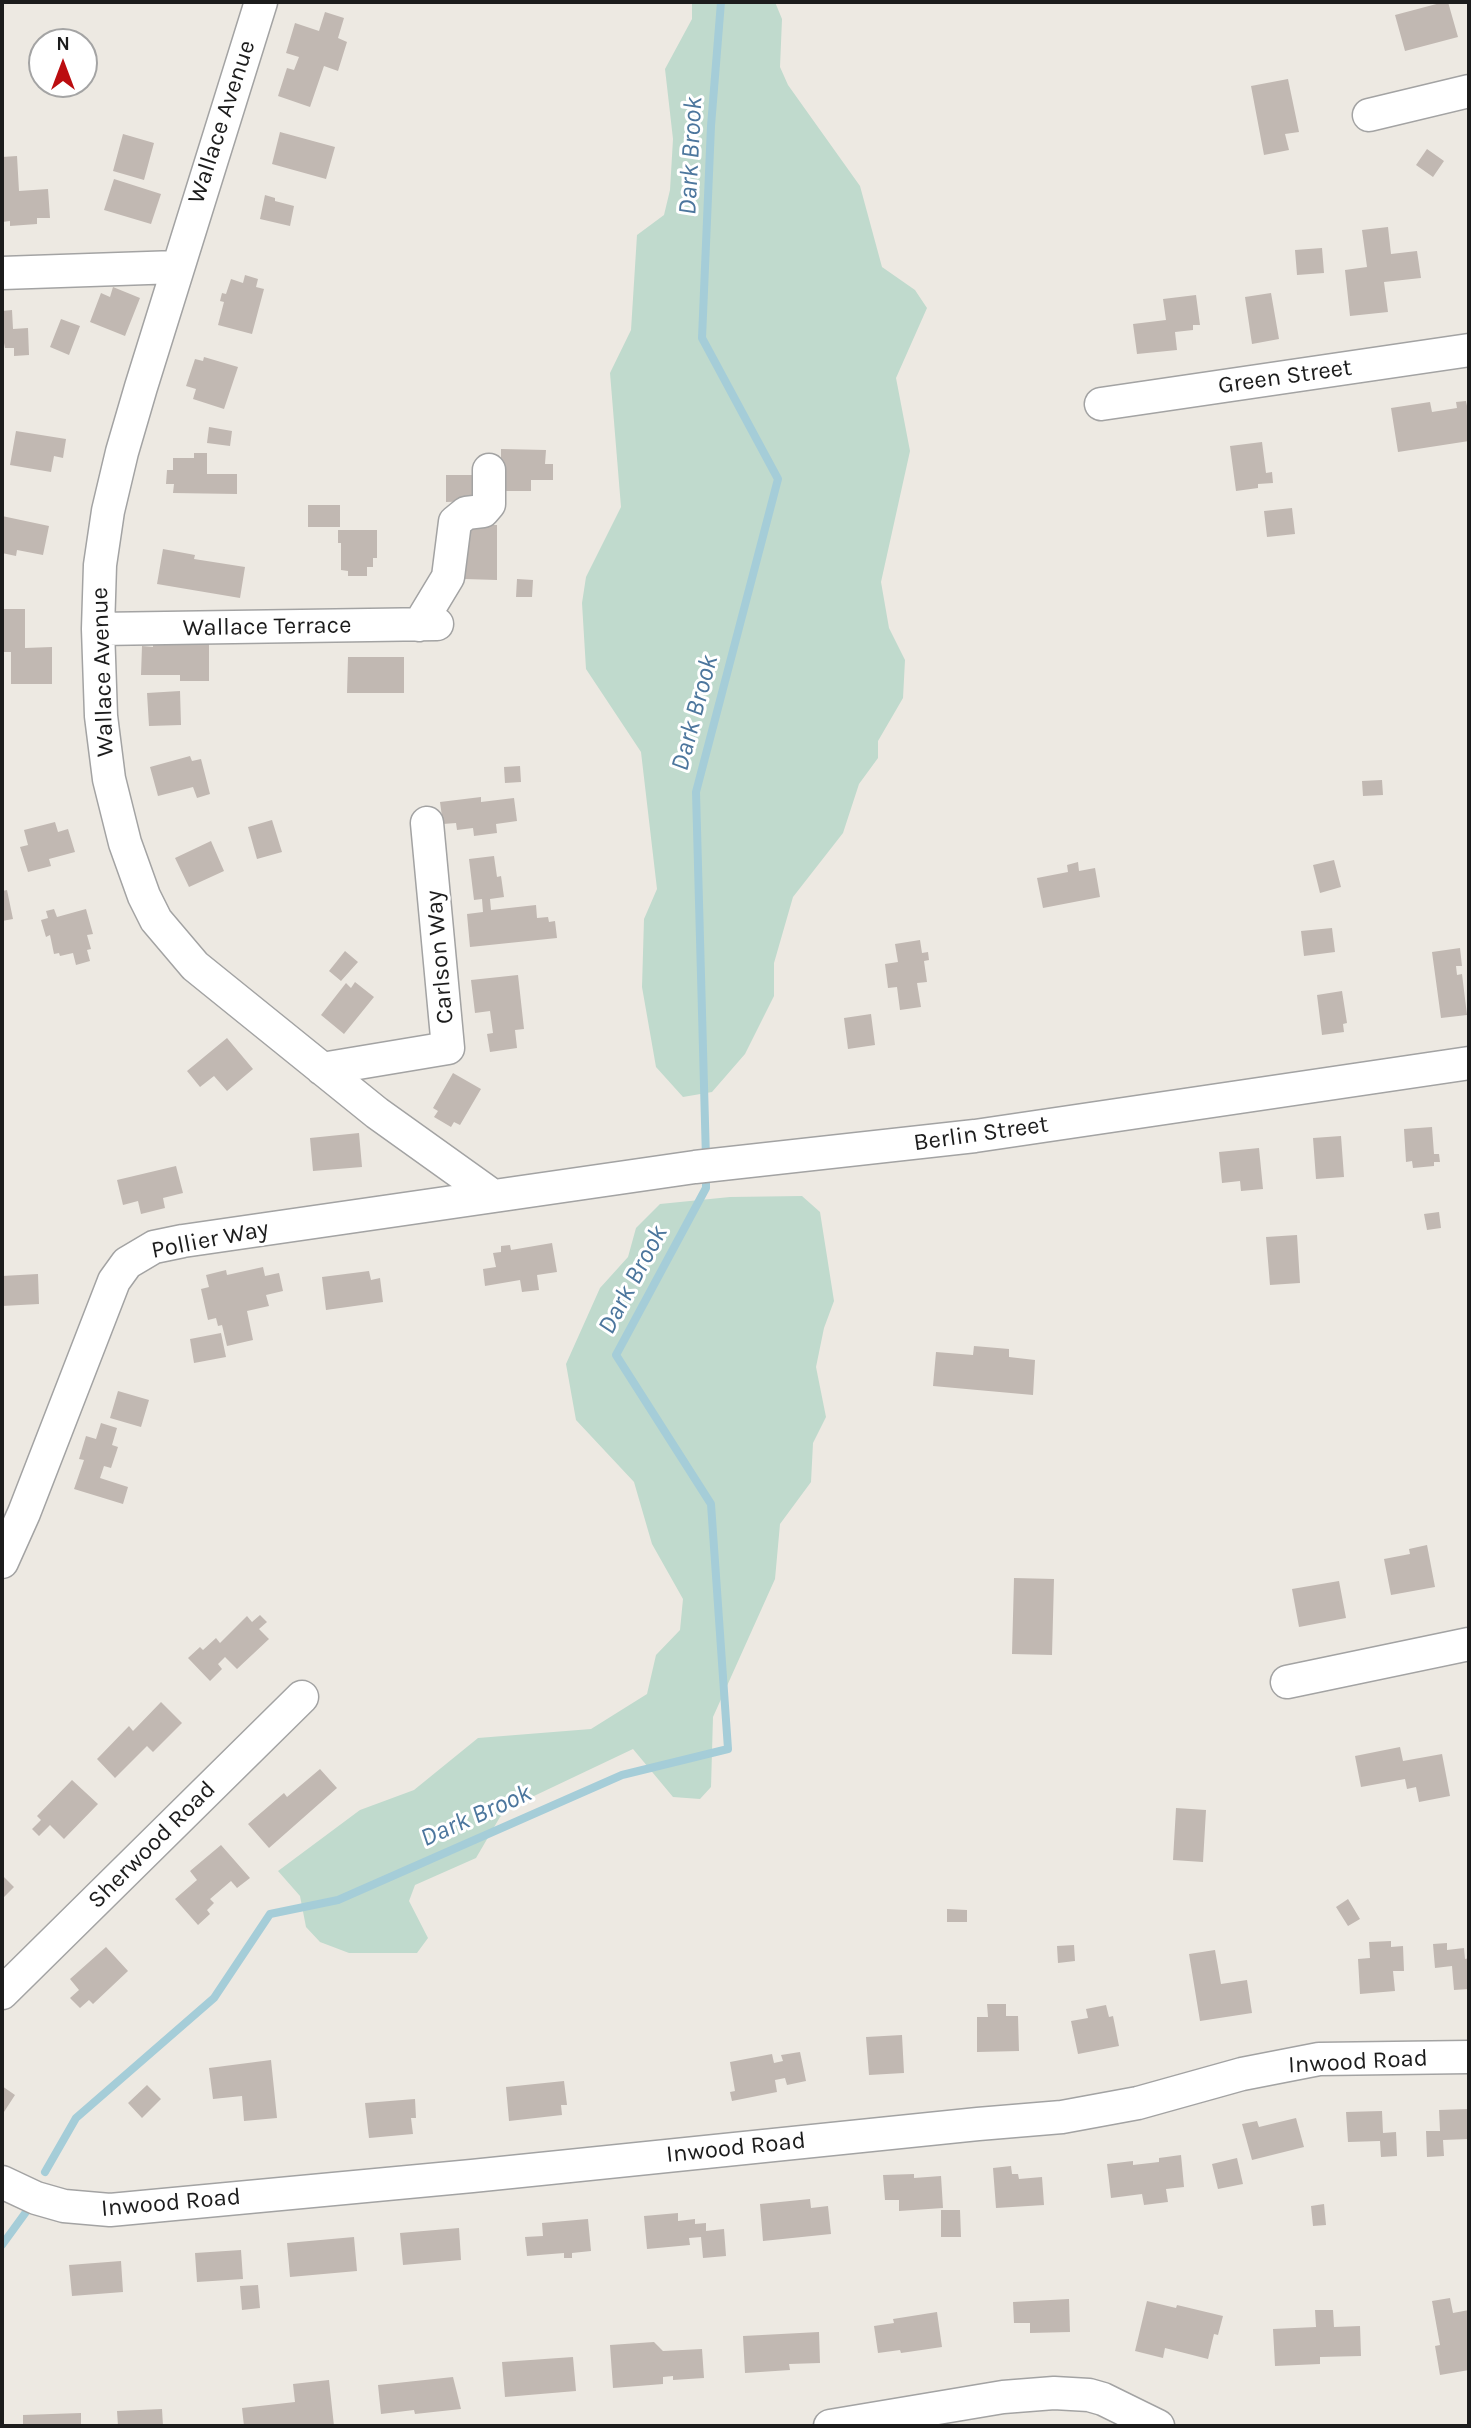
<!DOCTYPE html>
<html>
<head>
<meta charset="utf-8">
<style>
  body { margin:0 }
  #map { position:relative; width:1471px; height:2428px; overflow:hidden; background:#ede9e2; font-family:Karla,sans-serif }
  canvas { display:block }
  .frame { position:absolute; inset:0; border:4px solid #1c1c1c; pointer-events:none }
  .north { position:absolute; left:28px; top:28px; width:70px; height:70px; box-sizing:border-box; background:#fff; border:2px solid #a4a4a4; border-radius:50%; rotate:0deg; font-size:19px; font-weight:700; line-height:28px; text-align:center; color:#1c1c1c }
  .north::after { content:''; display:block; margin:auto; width:24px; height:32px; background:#bb0d10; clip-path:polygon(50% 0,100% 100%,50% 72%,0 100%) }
</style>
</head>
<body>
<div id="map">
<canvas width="1471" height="2428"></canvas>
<div class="frame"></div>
<div class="north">N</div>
</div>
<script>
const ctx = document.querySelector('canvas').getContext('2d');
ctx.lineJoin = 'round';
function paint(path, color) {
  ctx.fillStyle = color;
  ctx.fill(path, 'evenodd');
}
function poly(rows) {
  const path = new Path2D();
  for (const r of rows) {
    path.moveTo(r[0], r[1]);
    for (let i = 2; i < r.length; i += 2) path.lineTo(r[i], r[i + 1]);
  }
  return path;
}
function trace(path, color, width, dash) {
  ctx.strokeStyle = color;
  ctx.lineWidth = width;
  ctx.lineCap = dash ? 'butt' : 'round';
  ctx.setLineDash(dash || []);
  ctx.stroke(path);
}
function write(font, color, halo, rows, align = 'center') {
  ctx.font = font + ' Karla,sans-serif';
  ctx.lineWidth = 6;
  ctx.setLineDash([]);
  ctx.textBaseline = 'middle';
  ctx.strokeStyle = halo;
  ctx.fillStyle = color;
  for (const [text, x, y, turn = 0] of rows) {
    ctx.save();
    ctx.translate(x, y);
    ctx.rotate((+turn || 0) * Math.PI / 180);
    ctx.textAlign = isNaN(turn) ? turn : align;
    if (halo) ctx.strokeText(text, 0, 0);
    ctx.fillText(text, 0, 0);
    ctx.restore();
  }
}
const wetland = poly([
  [692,2,775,2,782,19,780,67,788,85,860,186,882,267,915,290,927,308,896,378,910,451,881,582,889,628,905,660,903,698,878,741,878,758,859,784,843,833,793,897,774,963,774,996,745,1054,712,1092,683,1097,656,1067,642,987,644,919,657,889,641,752,586,669,582,603,586,577,621,507,610,373,631,330,637,235,664,215,670,190,673,139,665,69,692,19],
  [802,1196,820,1212,834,1301,824,1328,816,1367,826,1417,813,1443,811,1482,780,1524,775,1579,713,1717,711,1787,700,1799,673,1797,633,1749,515,1805,500,1817,476,1858,415,1885,409,1901,428,1938,417,1953,349,1953,320,1942,306,1927,300,1896,278,1871,360,1810,414,1790,478,1738,591,1729,647,1694,656,1655,680,1630,683,1599,652,1544,634,1482,576,1420,566,1364,600,1288,628,1257,636,1228,660,1204,730,1197]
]);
const stream = poly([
  [706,1159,696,792,778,479,702,338,711,126,721,2],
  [45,2172,76,2118,214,1998,270,1914,338,1900,622,1775,728,1749,711,1504,616,1355,706,1188,706,1172],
  [2,2245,26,2212]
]);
const building = poly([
  [1444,2,1448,2,1458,37,1405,51,1395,15],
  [325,12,344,18,338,38,347,42,338,71,324,66,310,107,278,96,287,68,294,70,299,57,286,53,295,23,319,31],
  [1288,79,1299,132,1285,134,1289,150,1264,155,1251,86],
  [280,132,335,147,326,179,272,164],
  [123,134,154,143,144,180,113,171],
  [1427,149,1444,161,1433,177,1416,165],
  [17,156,19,191,48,189,50,218,37,218,37,224,10,226,10,221,2,222,2,157],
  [114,179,161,194,151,224,104,210],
  [265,195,275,198,275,201,294,206,290,226,260,219],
  [1388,227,1391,254,1417,251,1421,278,1384,282,1388,312,1350,316,1345,270,1367,267,1362,230],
  [1322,248,1324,273,1297,275,1295,250],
  [245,275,258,279,256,287,264,289,252,334,218,325,224,302,220,301,222,293,226,294,231,279,243,283],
  [113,287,140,298,125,336,90,322,101,293,110,297],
  [1271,293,1279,339,1252,344,1245,297],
  [1196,295,1200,325,1193,325,1193,330,1175,332,1177,350,1137,354,1133,324,1166,320,1163,299],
  [12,310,13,329,28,328,29,355,14,356,14,348,5,348,4,343,2,343,2,311],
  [61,319,80,326,69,355,50,347],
  [204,357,238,367,224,409,193,399,196,389,186,386,195,359,203,361],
  [1466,401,1467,406,1469,405,1469,441,1398,452,1391,408,1430,402,1432,412,1457,408,1456,402],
  [209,427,232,431,230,446,207,443],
  [16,431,66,439,63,458,54,456,51,472,10,465],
  [1262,442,1266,473,1272,472,1273,483,1258,484,1258,488,1236,491,1230,446],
  [501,449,546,450,545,464,553,464,553,480,531,480,531,491,501,491],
  [194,453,207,453,207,474,237,474,237,494,173,493,174,484,166,484,167,470,173,470,173,458,194,458],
  [446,475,472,475,473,501,446,502],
  [308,505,340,505,340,527,308,527],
  [1292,508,1295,534,1267,537,1264,511],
  [2,516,49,526,43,555,17,550,16,556,2,553],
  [467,525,497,525,497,580,465,579,465,574,459,574],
  [338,530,377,530,377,558,373,558,373,567,367,567,367,576,348,576,348,571,341,570,341,543,338,543],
  [163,549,195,555,194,559,245,567,240,598,157,584],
  [517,579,533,580,532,597,516,597],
  [2,609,25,609,25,648,52,647,52,684,11,684,11,652,2,652],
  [153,642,209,643,209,681,180,681,180,675,141,675,142,646,153,647],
  [348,657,404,657,404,693,347,693],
  [180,691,181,725,149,726,147,693],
  [190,756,192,761,201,759,210,794,197,798,193,787,158,796,150,767],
  [520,766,521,782,505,783,504,767],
  [1382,780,1383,795,1363,796,1362,781],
  [481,797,481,802,514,798,517,821,496,824,497,833,474,836,473,828,457,830,456,823,443,824,440,802],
  [272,820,282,852,257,859,248,827],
  [55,822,58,832,68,829,75,852,49,859,51,866,28,872,20,847,28,845,24,830],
  [211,841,224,871,189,887,175,858],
  [494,856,497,877,501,876,504,897,490,899,491,910,536,905,537,918,548,917,549,922,555,921,557,938,470,947,467,914,483,912,482,899,474,900,469,859],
  [1334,860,1341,887,1320,893,1313,865],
  [1078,862,1079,871,1095,868,1100,897,1043,908,1037,878,1068,872,1067,865],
  [7,890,13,919,2,921,2,891],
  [54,909,57,917,86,909,93,934,87,935,91,949,87,950,90,961,76,965,73,953,60,956,59,953,54,954,50,935,46,937,41,920,48,918,46,911],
  [1332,928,1335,952,1304,956,1301,931],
  [920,940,922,953,928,952,929,960,924,961,927,982,917,983,921,1007,900,1010,897,987,888,988,885,964,898,962,895,944],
  [1460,948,1462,966,1456,966,1457,975,1462,974,1467,1015,1441,1018,1432,952],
  [345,951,358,962,341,981,329,971],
  [518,975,524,1029,515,1030,517,1048,490,1052,487,1034,493,1033,490,1011,475,1013,471,980],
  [355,982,374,997,344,1034,321,1015,346,983,351,988],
  [1342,991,1347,1023,1343,1024,1344,1032,1322,1035,1317,995],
  [871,1014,875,1045,848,1049,844,1018],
  [227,1038,253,1069,227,1091,214,1076,200,1087,187,1071],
  [453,1073,481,1089,460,1125,454,1122,451,1127,434,1117,438,1111,433,1108],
  [1432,1127,1434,1154,1439,1154,1440,1162,1434,1162,1434,1166,1413,1168,1412,1161,1406,1162,1404,1129],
  [359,1133,362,1167,313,1171,310,1138],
  [1341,1136,1344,1177,1316,1179,1313,1138],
  [1259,1148,1263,1189,1241,1191,1240,1181,1222,1183,1219,1152],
  [176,1166,183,1193,163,1198,165,1208,141,1214,138,1201,123,1205,117,1180],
  [1439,1212,1441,1228,1427,1230,1424,1214],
  [1297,1235,1300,1283,1270,1285,1266,1237],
  [552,1243,557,1272,537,1275,539,1290,522,1292,520,1280,485,1286,483,1269,496,1267,493,1253,501,1252,501,1246,510,1245,511,1250],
  [263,1267,265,1276,279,1273,283,1291,266,1295,269,1306,247,1311,253,1340,227,1346,222,1325,218,1326,216,1318,208,1320,201,1289,209,1287,206,1275,226,1270,227,1275],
  [369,1271,371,1280,380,1278,383,1302,326,1310,322,1277],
  [38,1274,39,1304,2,1306,2,1276],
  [221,1333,226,1357,194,1363,190,1339],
  [974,1346,1009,1349,1009,1357,1035,1360,1033,1395,933,1386,936,1352,973,1355],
  [118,1391,149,1400,141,1427,110,1418],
  [101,1423,117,1428,112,1445,118,1447,111,1468,104,1466,100,1478,128,1487,123,1504,74,1489,84,1460,79,1459,86,1436,96,1439],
  [1427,1545,1435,1587,1391,1595,1384,1559,1410,1554,1409,1549],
  [1014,1578,1054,1579,1052,1655,1012,1654],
  [1339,1581,1346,1618,1299,1627,1292,1589],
  [260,1615,267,1622,259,1629,269,1639,237,1669,225,1657,218,1664,222,1669,210,1681,188,1658,200,1647,203,1650,216,1638,220,1643,247,1616,252,1622],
  [161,1702,182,1723,153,1752,147,1746,115,1778,97,1759,129,1726,133,1731],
  [1400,1747,1403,1761,1442,1754,1450,1796,1419,1802,1416,1787,1407,1789,1405,1779,1361,1787,1355,1756],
  [320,1769,337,1788,269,1848,248,1824,284,1793,287,1797],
  [72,1780,98,1804,64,1839,50,1825,39,1836,32,1829,41,1820,37,1816],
  [1176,1808,1206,1810,1203,1862,1173,1860],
  [221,1845,250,1878,237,1888,231,1881,210,1899,214,1903,207,1910,210,1914,198,1925,175,1899,197,1880,190,1871],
  [2,1875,14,1887,2,1899],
  [1348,1899,1360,1919,1348,1926,1336,1907],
  [947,1909,967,1910,967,1922,947,1922],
  [1391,1941,1391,1947,1403,1946,1404,1971,1393,1971,1395,1991,1360,1994,1358,1959,1370,1958,1369,1942],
  [1447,1943,1447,1950,1464,1948,1465,1959,1469,1958,1469,1989,1454,1990,1452,1966,1435,1968,1433,1944],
  [1074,1945,1075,1961,1058,1963,1057,1946],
  [106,1947,128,1971,93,2004,89,2000,80,2008,70,1998,79,1990,70,1979],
  [1215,1950,1221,1984,1247,1980,1252,2013,1200,2021,1189,1954],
  [987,2004,1006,2004,1006,2016,1018,2016,1019,2051,977,2052,977,2017,988,2017],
  [1106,2005,1109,2017,1113,2016,1119,2046,1078,2054,1071,2021,1088,2018,1086,2009],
  [902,2035,904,2073,869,2075,866,2037],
  [800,2052,806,2081,787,2085,785,2078,775,2080,777,2092,732,2101,730,2092,735,2091,730,2062,772,2054,774,2063,783,2061,781,2055],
  [271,2060,277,2118,244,2121,242,2096,213,2099,209,2068],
  [564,2081,567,2105,561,2105,562,2115,509,2121,506,2087],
  [147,2085,161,2099,142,2118,128,2103],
  [2,2086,15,2095,2,2115],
  [415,2099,416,2118,411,2118,413,2134,369,2138,365,2103],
  [1469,2109,1469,2139,1443,2140,1444,2156,1427,2157,1426,2131,1440,2131,1439,2110],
  [1382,2111,1383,2133,1396,2132,1397,2156,1381,2157,1380,2141,1348,2142,1346,2112],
  [1296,2118,1304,2147,1252,2160,1242,2124,1257,2121,1259,2127],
  [1181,2155,1184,2187,1166,2189,1168,2202,1144,2205,1142,2194,1111,2198,1107,2164,1133,2161,1133,2165,1159,2162,1159,2158],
  [1237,2158,1243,2184,1218,2189,1212,2164],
  [1011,2166,1012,2174,1018,2174,1019,2179,1042,2177,1044,2205,996,2208,993,2168],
  [914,2174,914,2178,941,2176,943,2208,899,2211,899,2200,885,2200,883,2175],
  [810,2199,811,2208,828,2206,831,2234,763,2241,760,2204],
  [1324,2204,1326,2225,1313,2226,1311,2206],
  [941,2210,960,2210,961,2237,941,2237],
  [678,2213,678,2221,695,2219,695,2224,706,2223,706,2231,724,2229,726,2256,703,2258,701,2237,689,2238,690,2245,647,2249,644,2216],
  [588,2219,591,2251,572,2253,572,2258,564,2258,564,2253,527,2256,525,2237,543,2236,542,2223],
  [459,2228,461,2260,403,2265,400,2233],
  [354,2237,357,2271,290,2277,287,2243],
  [241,2250,243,2279,197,2282,195,2253],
  [121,2261,123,2292,72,2296,69,2265],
  [258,2285,260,2308,242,2310,240,2286],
  [1450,2298,1453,2313,1469,2310,1469,2370,1440,2375,1435,2346,1440,2345,1432,2301],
  [1069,2299,1070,2332,1030,2333,1030,2323,1014,2323,1013,2302],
  [1147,2301,1176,2308,1177,2305,1223,2316,1218,2335,1214,2334,1208,2359,1165,2348,1163,2358,1135,2351],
  [1315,2310,1333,2310,1334,2327,1360,2326,1361,2356,1320,2357,1320,2364,1275,2366,1273,2329,1316,2327],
  [937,2312,942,2347,901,2353,900,2350,878,2353,874,2326,894,2323,893,2319],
  [819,2332,820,2363,789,2364,790,2370,745,2373,743,2336],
  [654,2342,663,2351,702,2349,704,2378,673,2380,673,2376,663,2377,663,2384,613,2388,610,2345],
  [573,2357,576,2391,505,2397,502,2362],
  [453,2377,461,2409,415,2414,414,2410,381,2414,378,2385],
  [329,2380,334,2426,244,2426,242,2408,295,2402,293,2384],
  [162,2409,163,2426,118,2426,117,2411],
  [81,2413,81,2426,23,2426,23,2415]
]);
const minor = poly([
  [261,2,141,387,122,452,108,511,100,565,98,629,101,716,109,779,125,843,144,896,156,920,195,966,377,1113,493,1196],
  [1369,115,1469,91],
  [2,273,177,267],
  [1101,404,1469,350],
  [419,625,448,577,455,522,466,513,483,511,489,504,489,470],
  [98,629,437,624],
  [322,1069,448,1048,427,823],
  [2,1562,24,1513,114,1281,127,1263,154,1247,183,1241,695,1167,975,1136,1469,1063],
  [1287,1682,1469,1644],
  [2,1993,302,1697],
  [2,2182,36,2198,64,2206,110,2210,472,2176,978,2124,1062,2117,1138,2103,1242,2074,1319,2059,1469,2057],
  [830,2426,1003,2397,1054,2393,1089,2395,1103,2399,1158,2426]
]);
const streetNames = [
  ["Wallace Avenue",222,122,-72],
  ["Green Street",1285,377,-8],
  ["Wallace Terrace",267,627,-1],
  ["Wallace Avenue",103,672,-92],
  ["Carlson Way",440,957,-95],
  ["Berlin Street",981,1134,-8],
  ["Pollier Way",210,1240,-11],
  ["Sherwood Road",152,1845,-45],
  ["Inwood Road",1358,2062,-3],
  ["Inwood Road",736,2148,-6],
  ["Inwood Road",171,2203,-5]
];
const waterNames = [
  ["Dark Brook",691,156,-87],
  ["Dark Brook",695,713,-75],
  ["Dark Brook",633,1280,-62],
  ["Dark Brook",476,1816,-24]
];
paint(wetland, '#c0dacd');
trace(stream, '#a5cdd8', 8);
paint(building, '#c1b8b2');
trace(minor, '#a3a3a3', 35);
trace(minor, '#fff', 32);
write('24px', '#1c1c1c', '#fff', streetNames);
write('italic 26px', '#4c769d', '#fff', waterNames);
</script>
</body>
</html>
